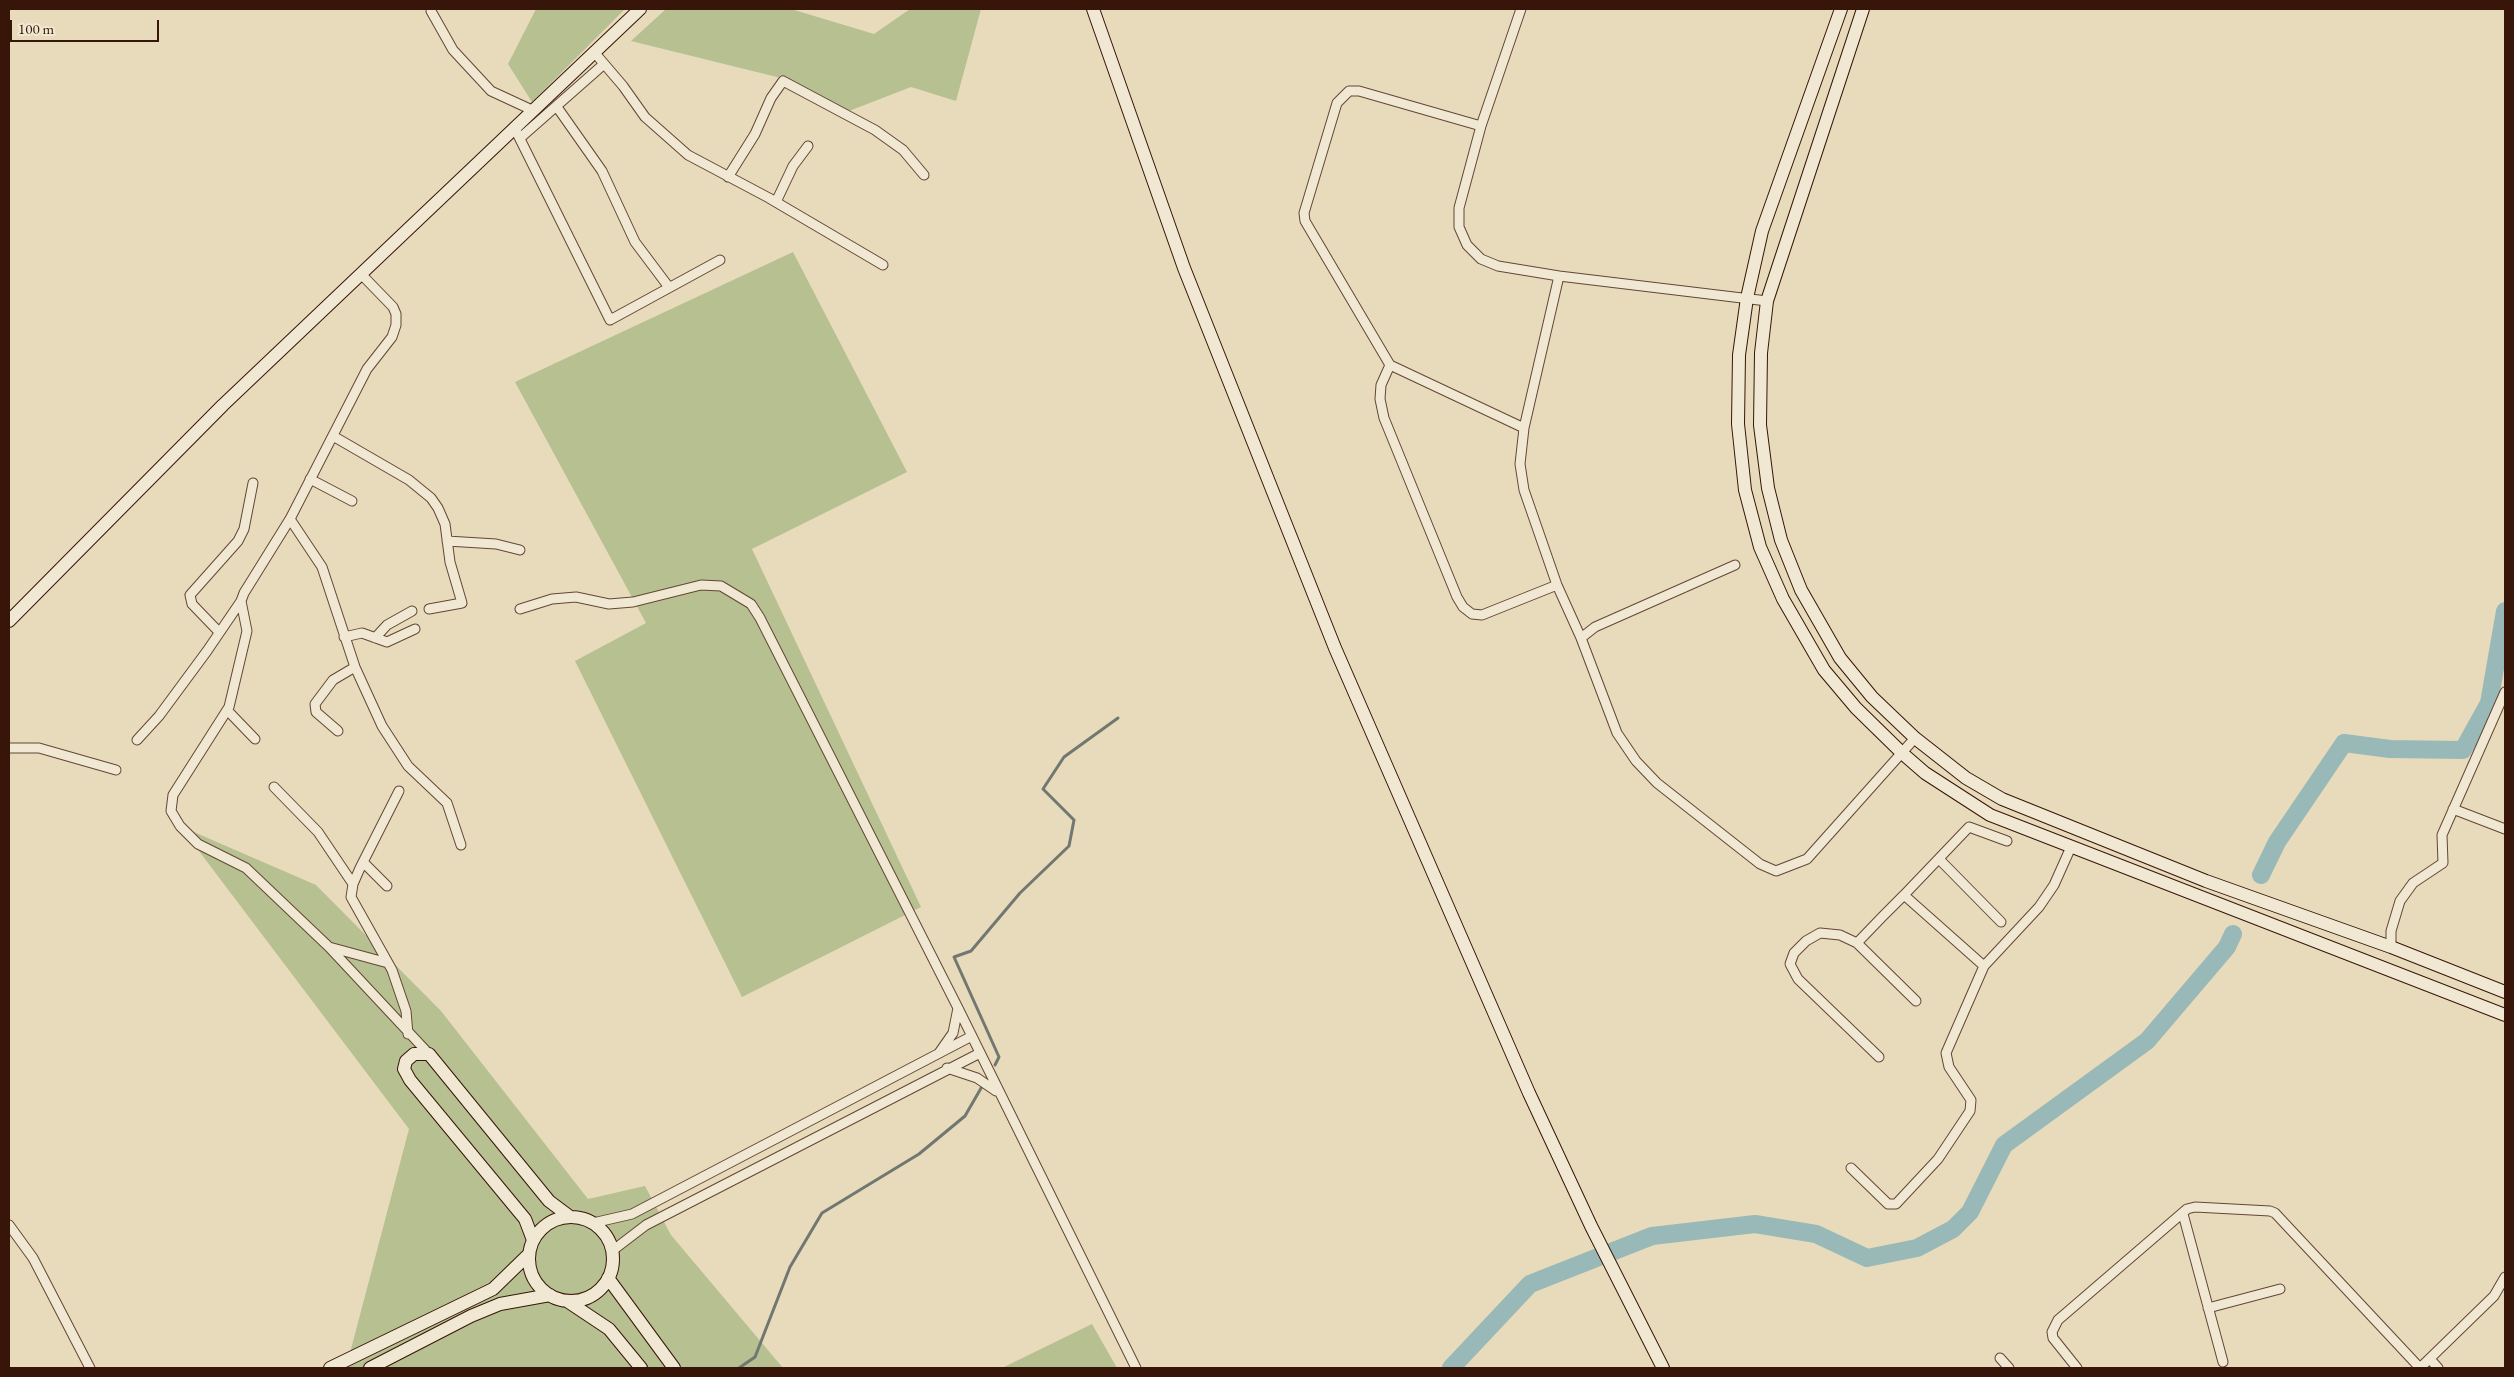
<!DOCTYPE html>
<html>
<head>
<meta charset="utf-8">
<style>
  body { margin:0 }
  #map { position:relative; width:2514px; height:1377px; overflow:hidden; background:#e8dbbb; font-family:"EB Garamond",serif }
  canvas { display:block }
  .frame { position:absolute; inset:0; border:10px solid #371509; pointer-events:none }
  .scale { position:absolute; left:10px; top:20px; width:149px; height:22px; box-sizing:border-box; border:2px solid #371509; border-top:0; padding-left:6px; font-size:15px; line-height:18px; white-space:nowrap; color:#371509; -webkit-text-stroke:4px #f0e8d3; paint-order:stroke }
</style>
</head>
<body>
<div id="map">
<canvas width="2514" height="1377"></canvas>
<div class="frame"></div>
<div class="scale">100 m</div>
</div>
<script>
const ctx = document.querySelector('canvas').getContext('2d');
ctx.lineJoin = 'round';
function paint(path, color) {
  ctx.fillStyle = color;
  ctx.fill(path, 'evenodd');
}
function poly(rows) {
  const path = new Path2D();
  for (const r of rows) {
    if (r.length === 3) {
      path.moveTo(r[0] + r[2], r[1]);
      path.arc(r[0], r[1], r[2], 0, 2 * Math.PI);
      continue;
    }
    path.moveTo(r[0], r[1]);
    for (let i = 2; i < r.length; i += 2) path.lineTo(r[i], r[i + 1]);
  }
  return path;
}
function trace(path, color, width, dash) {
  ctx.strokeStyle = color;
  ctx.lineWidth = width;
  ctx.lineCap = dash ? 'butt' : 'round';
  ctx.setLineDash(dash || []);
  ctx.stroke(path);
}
const green = poly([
  [536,9,625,9,532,102,508,64],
  [666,9,791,9,874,34,910,9,981,9,956,101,911,87,849,111,785,79,631,41],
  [793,252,907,472,752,549,921,907,742,997,575,661,646,623,515,382],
  [180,826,316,885,441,1011,588,1199,645,1186,671,1235,783,1368,346,1368,409,1129],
  [1092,1324,1117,1368,1002,1368]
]);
const stream = poly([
  [995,1065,999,1057,954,957,971,951,1020,893,1069,846,1074,820,1043,789,1064,757,1118,718],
  [739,1368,755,1357,790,1267,822,1213,919,1154,965,1116,984,1083]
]);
const river = poly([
  [2261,875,2277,842,2344,743,2390,749,2463,750,2489,703,2505,611],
  [1451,1368,1530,1284,1652,1236,1755,1224,1816,1234,1867,1258,1917,1248,1953,1229,1970,1212,2004,1145,2147,1041,2227,947,2233,934]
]);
const street = poly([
  [1521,9,1481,126,1459,208,1459,227,1467,245,1481,259,1498,266,1559,276,1767,301],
  [431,11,453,50,491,91,532,110],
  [594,52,623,86,645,117,688,155,769,198,883,265],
  [557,107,602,171,635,242,668,286],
  [1481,126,1359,91,1349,91,1337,103,1304,213,1305,221,1390,365,1524,428],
  [514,127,610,320,720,260],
  [520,138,604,64],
  [728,177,755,134,771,98,783,81,875,130,903,150,924,175],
  [776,202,793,166,808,146],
  [361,274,393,307,396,314,396,325,392,337,367,369,290,519,244,593,241,601,247,631,229,707,173,795,171,811,180,826,198,844,246,868,329,947,388,963],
  [1559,276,1524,428,1520,464,1524,490,1557,585,1581,638,1617,733,1636,761,1657,783,1760,864,1776,871,1807,859,1915,738],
  [1390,365,1381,385,1380,399,1384,418,1457,597,1463,607,1472,614,1482,615,1557,585],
  [333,436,409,480,431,498,438,508,445,524,450,562,462,603,429,609],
  [310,479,352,501],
  [290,519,322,567,355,667,382,726,408,766,447,803,461,845],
  [447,541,496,544,520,550],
  [520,609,552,599,576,597,609,604,633,602,701,585,721,586,751,604,760,618,958,1008,1136,1368],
  [219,632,192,604,190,595,238,541,244,529,253,483],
  [344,637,362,633,387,642,415,629],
  [375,638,387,625,412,611],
  [1581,638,1595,627,1735,565],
  [228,711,255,739],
  [338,731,316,712,315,704,333,680,355,667],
  [137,740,159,716,207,651,241,601],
  [9,748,39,748,116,770],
  [274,787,318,832,353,884],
  [399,791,360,868,353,884,351,897,392,970,406,1011,408,1034],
  [2453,809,2505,829],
  [1939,859,2001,922],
  [363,862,387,886],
  [1904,895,1969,827,2007,841],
  [1857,943,1840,935,1820,933,1806,941,1794,953,1790,964,1798,979,1879,1057],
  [329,947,429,1054],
  [2391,947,2391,931,2400,901,2413,883,2443,863,2442,835,2505,692],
  [1916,1001,1857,943,1883,916,1904,895,1984,966,2039,907,2054,885,2071,847],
  [939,1053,953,1033,958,1008],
  [947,1068,977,1078,996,1091],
  [1851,1168,1888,1204,1896,1204,1938,1159,1970,1111,1971,1100,1949,1067,1946,1053,1984,966],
  [2183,1214,2223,1362],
  [593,1223,632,1214,972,1036],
  [9,1225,33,1258,90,1368],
  [612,1251,646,1225,980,1053],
  [2208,1308,2280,1289],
  [2000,1358,2009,1368],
  [2430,1359,2438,1368],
  [2077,1368,2053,1338,2052,1332,2058,1320,2187,1209,2195,1207,2270,1211,2275,1213,2420,1368],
  [2420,1368,2494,1296,2505,1277]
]);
const secondary = poly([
  [1093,9,1184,268,1335,648,1529,1093,1591,1226,1663,1368],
  [1841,9,1762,231,1747,298,1739,355,1738,424,1745,490,1760,547,1783,599,1824,670,1856,708,1902,753,1925,773,1990,815,2505,1015],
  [1863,9,1767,301,1761,353,1760,425,1768,488,1781,540,1801,590,1840,658,1872,697,1915,738,1966,778,2002,799,2206,881,2391,947,2505,992],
  [9,621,223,405,640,9],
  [571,1259,42],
  [533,1240,525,1219,410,1080,404,1069,406,1061,414,1054,429,1054,549,1201,569,1216],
  [608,1278,674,1368],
  [567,1301,609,1329,641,1368],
  [330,1368,493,1289,528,1255],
  [370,1368,471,1316,500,1304,550,1295]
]);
paint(green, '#b6c090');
trace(stream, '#717771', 3);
trace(river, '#98b9b7', 18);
trace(street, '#634636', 11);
trace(secondary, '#371509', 14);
trace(street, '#f0e8d3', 9);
trace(secondary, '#f0e8d3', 12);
</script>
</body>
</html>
